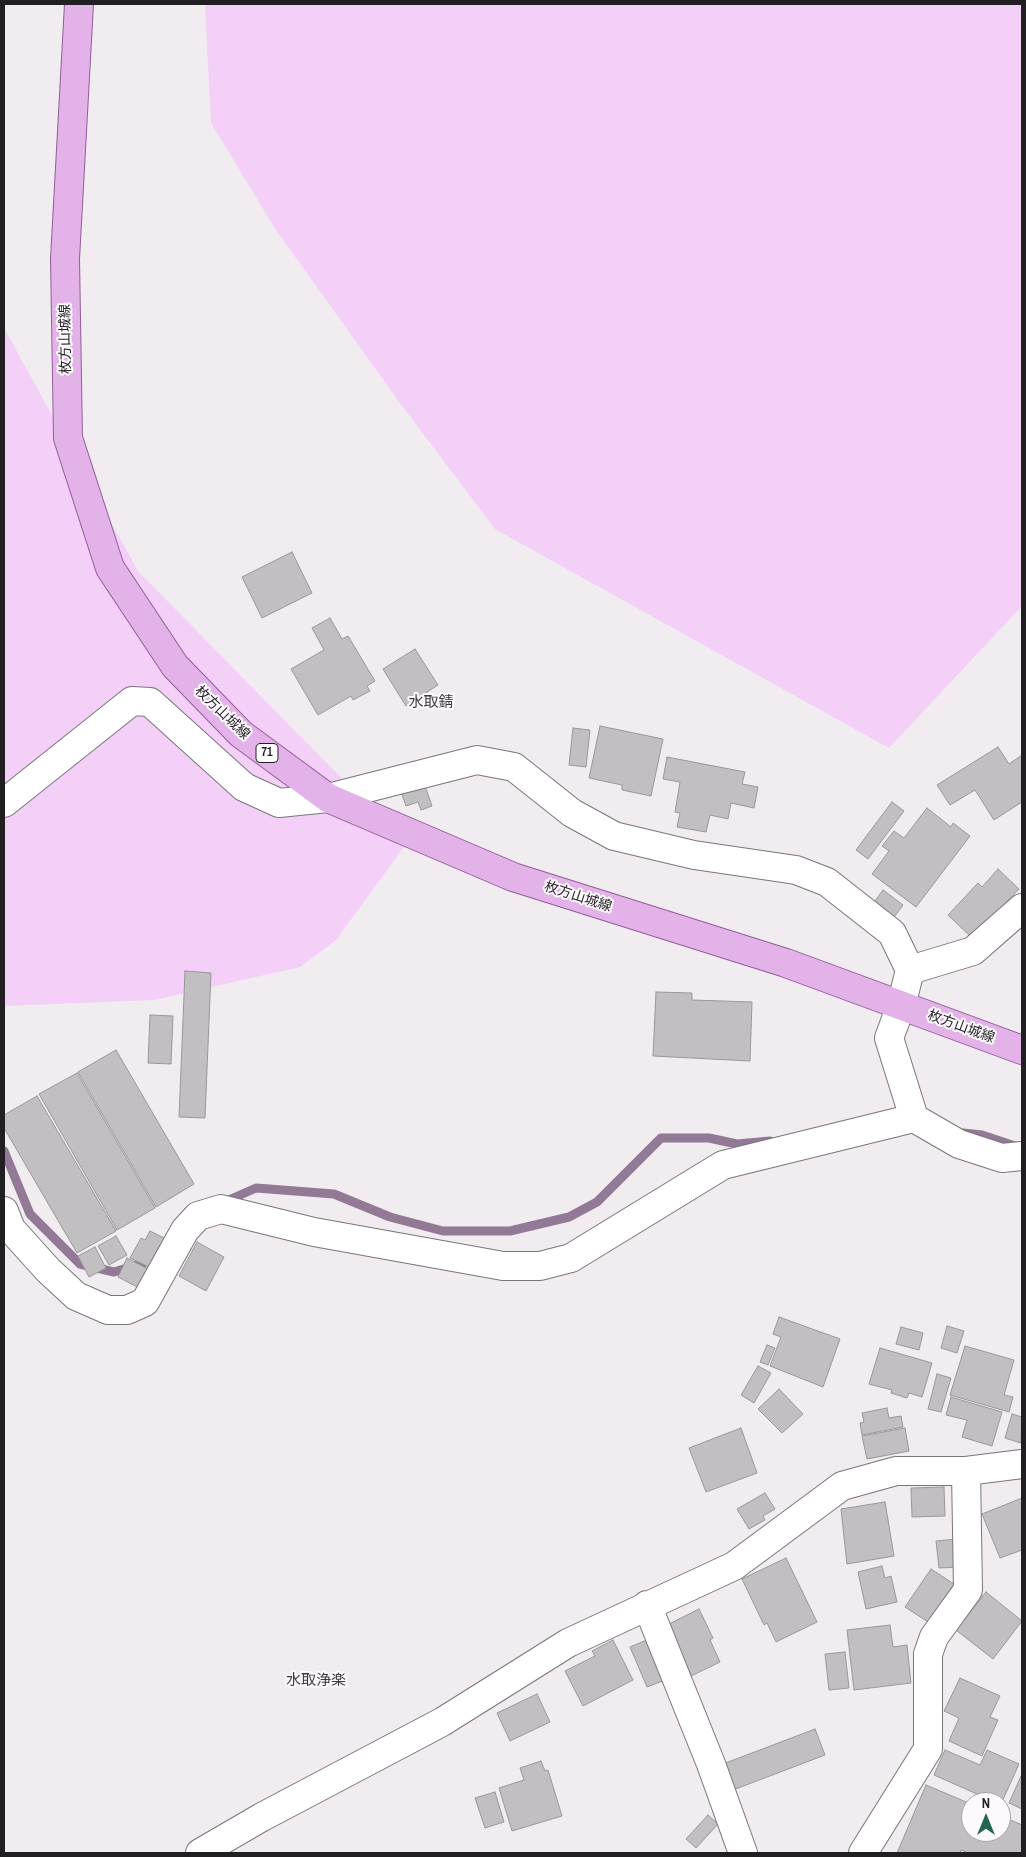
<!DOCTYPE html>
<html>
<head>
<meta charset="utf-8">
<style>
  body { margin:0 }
  #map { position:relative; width:1026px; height:1857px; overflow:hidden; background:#f0ecf0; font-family:"Archivo Narrow",sans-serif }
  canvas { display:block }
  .frame { position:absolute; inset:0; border:5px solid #211f21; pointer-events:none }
  .north { position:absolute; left:961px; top:1792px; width:50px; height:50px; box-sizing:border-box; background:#fdfafe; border:1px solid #a5a2a6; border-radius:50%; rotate:0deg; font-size:14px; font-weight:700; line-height:20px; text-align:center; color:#211f21 }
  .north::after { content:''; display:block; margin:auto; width:18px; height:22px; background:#236554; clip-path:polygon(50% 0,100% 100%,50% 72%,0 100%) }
</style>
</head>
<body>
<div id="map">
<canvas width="1026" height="1857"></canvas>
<div class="frame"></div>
<div class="north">N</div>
</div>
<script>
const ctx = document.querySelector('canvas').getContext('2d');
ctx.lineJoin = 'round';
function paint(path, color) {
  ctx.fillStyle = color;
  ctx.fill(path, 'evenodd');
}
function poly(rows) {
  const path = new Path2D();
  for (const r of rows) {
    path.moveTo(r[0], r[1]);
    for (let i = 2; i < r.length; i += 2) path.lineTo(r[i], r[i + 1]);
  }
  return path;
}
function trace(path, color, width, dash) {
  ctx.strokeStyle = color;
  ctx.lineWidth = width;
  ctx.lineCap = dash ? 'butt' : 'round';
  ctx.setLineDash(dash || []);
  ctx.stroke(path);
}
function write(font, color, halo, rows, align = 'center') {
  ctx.font = font + ' "Archivo Narrow","Noto Sans JP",sans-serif';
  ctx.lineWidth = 4;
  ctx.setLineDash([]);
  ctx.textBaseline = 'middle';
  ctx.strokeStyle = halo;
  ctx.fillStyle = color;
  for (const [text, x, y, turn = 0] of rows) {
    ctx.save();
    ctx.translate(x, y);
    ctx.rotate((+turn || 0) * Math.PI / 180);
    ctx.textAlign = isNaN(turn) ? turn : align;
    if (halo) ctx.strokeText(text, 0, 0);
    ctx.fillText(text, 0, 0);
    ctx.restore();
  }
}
const green = poly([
  [205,4,1022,4,1022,606,889,748,495,529,397,399,276,230,211,123],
  [4,328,138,571,406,844,336,940,300,967,154,1000,4,1006]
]);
const stream = poly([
  [963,1133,982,1135,1018,1147],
  [4,1151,30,1214,80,1264,114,1272,153,1260],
  [222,1203,256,1188,334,1194,390,1217,443,1231,510,1231,569,1217,597,1202,661,1138,709,1138,737,1144,770,1141]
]);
const building = poly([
  [292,552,312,593,262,618,242,577,292,552],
  [330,618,342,639,348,636,375,681,367,686,370,691,353,700,351,696,318,715,291,669,324,650,312,628,330,618],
  [415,649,438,685,406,706,383,669,415,649],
  [600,726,663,739,651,796,622,790,622,785,589,778,600,726],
  [573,728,590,730,586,767,569,765,573,728],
  [998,747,1009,764,1022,755,1022,802,994,820,975,790,950,805,937,785,998,747],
  [667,757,745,772,742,784,758,787,754,808,731,803,728,819,710,815,706,832,677,827,680,813,675,812,680,782,663,779,667,757],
  [424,783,432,806,421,810,418,802,406,806,401,792,424,783],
  [892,802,904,811,868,859,856,850,892,802],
  [927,808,951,827,953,823,970,836,916,907,872,874,889,851,882,846,894,831,904,838,927,808],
  [998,869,1019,889,972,938,948,915,978,883,982,887,998,869],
  [883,890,903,905,892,920,872,905,883,890],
  [185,971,211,973,205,1118,179,1117,185,971],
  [656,992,692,993,692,1000,752,1002,750,1061,653,1056,656,992],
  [150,1015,173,1016,171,1064,148,1063,150,1015],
  [116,1050,194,1184,156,1207,78,1072,116,1050],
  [77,1073,155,1208,117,1230,39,1094,77,1073],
  [37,1096,116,1231,77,1253,4,1128,4,1115,37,1096],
  [150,1231,166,1239,151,1268,130,1258,141,1238,145,1240,150,1231],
  [116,1236,127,1255,109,1265,98,1246,116,1236],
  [197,1242,224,1257,206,1291,179,1276,197,1242],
  [95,1247,106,1268,89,1277,78,1256,95,1247],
  [127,1258,148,1269,139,1288,118,1277,127,1258],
  [779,1317,840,1339,823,1387,770,1366,781,1337,773,1334,779,1317],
  [947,1326,964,1331,957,1353,941,1348,947,1326],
  [901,1327,923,1333,919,1350,896,1344,901,1327],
  [767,1345,775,1348,768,1365,760,1362,767,1345],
  [965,1346,1014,1360,1004,1395,1013,1397,1009,1412,950,1395,965,1346],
  [880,1348,932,1363,922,1397,909,1393,907,1398,891,1393,892,1390,869,1384,880,1348],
  [758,1366,771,1373,754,1403,741,1395,758,1366],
  [937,1374,951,1378,941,1412,928,1409,937,1374],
  [779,1389,803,1414,782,1433,758,1409,779,1389],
  [951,1397,1002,1412,992,1446,962,1437,967,1420,946,1415,951,1397],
  [887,1408,889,1418,901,1416,903,1427,862,1435,860,1423,864,1422,862,1413,887,1408],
  [1012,1414,1022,1417,1021,1443,1005,1438,1012,1414],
  [741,1428,757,1473,706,1492,689,1448,741,1428],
  [905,1428,909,1451,867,1459,862,1436,905,1428],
  [944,1487,945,1516,912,1517,911,1488,944,1487],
  [765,1493,775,1509,763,1516,765,1520,749,1529,737,1509,765,1493],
  [1022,1498,1022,1550,1000,1558,982,1514,1022,1498],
  [885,1502,894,1556,847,1564,841,1509,885,1502],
  [957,1539,959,1567,939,1568,936,1541,957,1539],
  [786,1558,817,1622,776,1642,767,1623,764,1625,742,1579,786,1558],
  [882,1566,885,1578,891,1576,897,1602,866,1609,858,1572,882,1566],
  [931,1569,954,1584,928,1622,905,1607,931,1569],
  [986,1592,1022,1621,993,1659,956,1630,986,1592],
  [699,1609,713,1638,710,1640,720,1662,691,1676,667,1625,699,1609],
  [890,1625,893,1647,907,1645,911,1683,854,1690,847,1630,890,1625],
  [649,1639,665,1680,647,1687,630,1647,649,1639],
  [613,1640,633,1680,583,1706,565,1671,595,1656,592,1651,613,1640],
  [845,1652,849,1688,829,1690,825,1654,845,1652],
  [960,1678,1000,1696,990,1717,998,1720,982,1756,949,1741,959,1718,944,1711,960,1678],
  [537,1694,550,1722,510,1741,497,1713,537,1694],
  [815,1729,825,1755,733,1790,723,1764,815,1729],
  [945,1750,980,1765,987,1750,1019,1764,1001,1804,1001,1802,995,1802,934,1775,945,1750],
  [541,1761,545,1771,548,1770,562,1816,512,1831,499,1788,524,1780,520,1768,541,1761],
  [1022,1774,1022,1809,1009,1803,1022,1774],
  [926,1785,971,1804,971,1832,1001,1832,1001,1816,1022,1825,1022,1853,969,1853,961,1850,960,1853,897,1853,926,1785],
  [495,1792,504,1822,485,1828,475,1798,495,1792],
  [708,1815,718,1824,696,1848,686,1839,708,1815]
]);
const street = poly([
  [4,803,132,701,150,702,244,787,279,803,328,798,477,760,514,767,572,813,614,836,694,855,796,870,827,882,892,933,910,970,901,1006,889,1038,914,1118,959,1144,1002,1158,1022,1156],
  [910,970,973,951,1022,908],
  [4,1211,11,1229,48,1270,76,1296,108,1310,127,1310,145,1302,185,1230,198,1216,221,1209,314,1232,503,1266,540,1266,571,1258,723,1165,914,1118],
  [647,1605,711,1764,743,1853],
  [200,1853,262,1817,442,1722,568,1643,734,1566,842,1486,896,1471,966,1471,1022,1464],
  [863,1853,928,1749,928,1654,934,1637,968,1590,966,1471]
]);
const primary = poly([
  [79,4,65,259,68,438,110,568,175,666,241,734,328,798,513,877,786,963,1022,1050]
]);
const shields = [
  [267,753,22]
];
const shieldNames = [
  ["71",267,753]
];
const streetNames = [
  ["枚方山城線",66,339,-91],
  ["枚方山城線",222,713,44],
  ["枚方山城線",578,897,18],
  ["枚方山城線",961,1027,20]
];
const neighbourhoodNames = [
  ["水取錆",431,703],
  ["水取浄楽",316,1681]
];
paint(green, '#f4d0f8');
trace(stream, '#927995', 9);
paint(building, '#c2bfc3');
trace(building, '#9a979b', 1);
trace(street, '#79767a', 30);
trace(primary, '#935d99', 30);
trace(street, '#fff', 28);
trace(primary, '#e3b2e9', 28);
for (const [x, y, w] of shields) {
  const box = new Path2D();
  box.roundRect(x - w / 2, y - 9.5, w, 19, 4);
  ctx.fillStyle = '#fdfafe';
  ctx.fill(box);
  trace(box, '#211f21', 1);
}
write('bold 12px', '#211f21', null, shieldNames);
write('14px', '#211f21', '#fdfafe', streetNames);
write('15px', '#3d3a3d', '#fdfafe', neighbourhoodNames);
</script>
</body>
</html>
